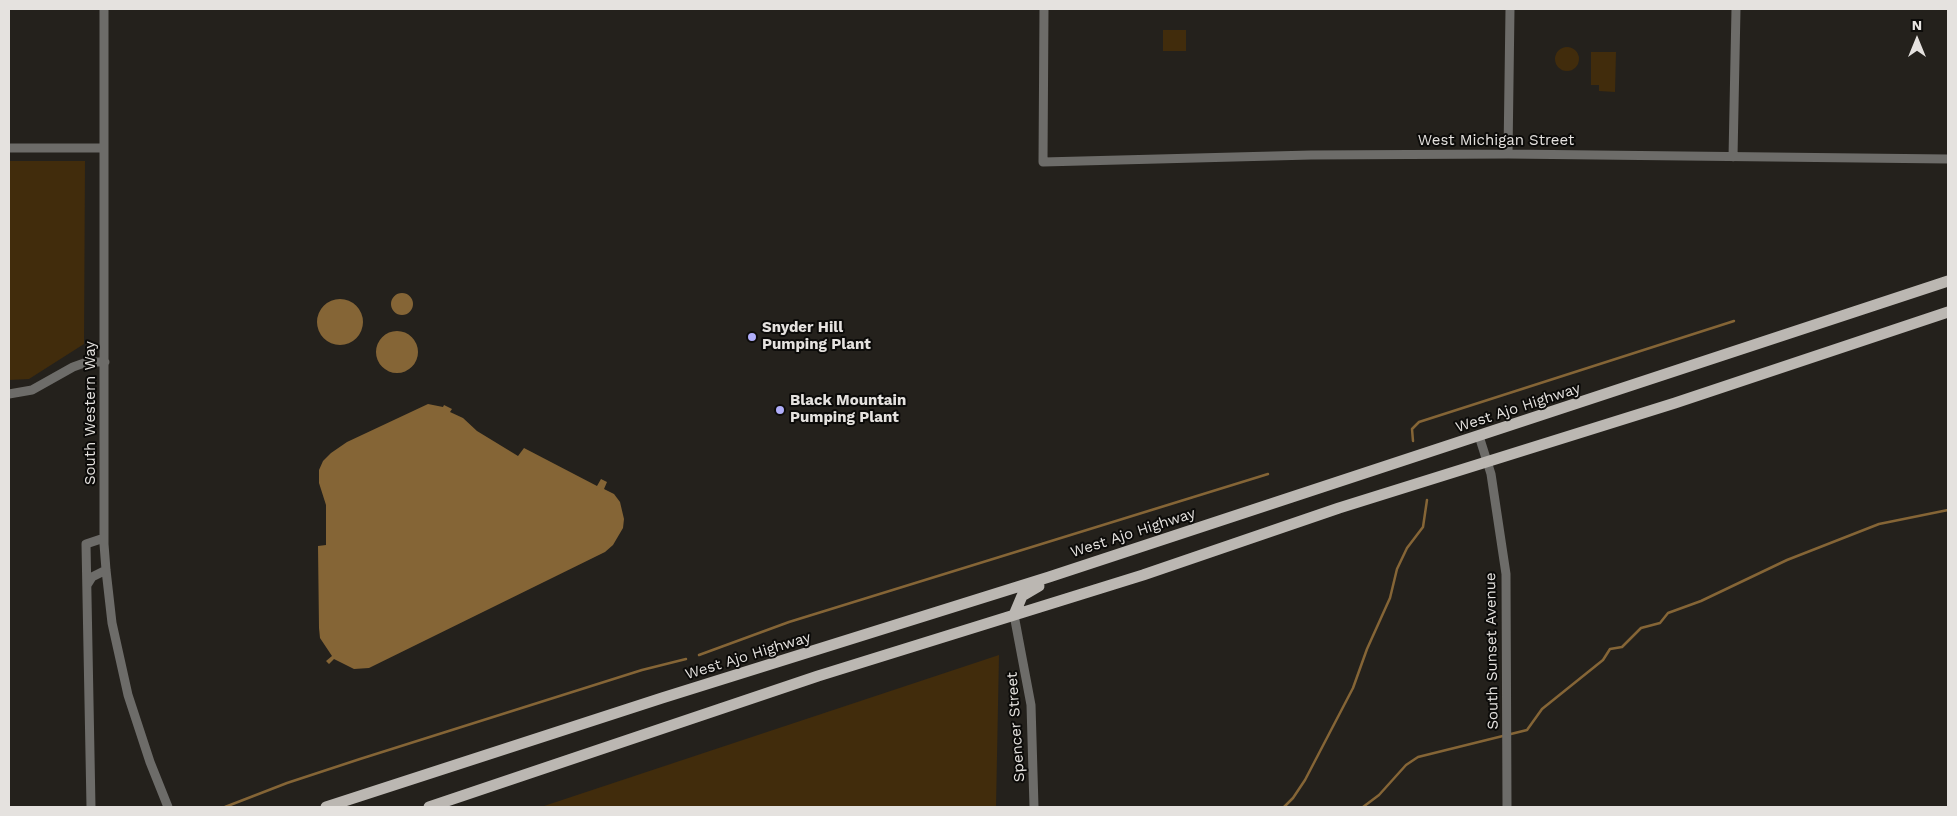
<!DOCTYPE html>
<html>
<head>
<meta charset="utf-8">
<style>
  body { margin:0 }
  #map { position:relative; width:1957px; height:816px; overflow:hidden; background:#24211c; font-family:"Work Sans",sans-serif }
  canvas { display:block }
  .frame { position:absolute; inset:0; border:10px solid #e5e2df; pointer-events:none }
  .north { position:absolute; left:1892px; top:15px; width:50px; height:50px; -webkit-text-stroke:4px #0c0b09; paint-order:stroke; rotate:0deg; font-size:14px; font-weight:700; line-height:20px; text-align:center; color:#e5e2df }
  .north::after { content:''; display:block; margin:auto; width:18px; height:22px; background:#e5e2df; clip-path:polygon(50% 0,100% 100%,50% 72%,0 100%) }
</style>
</head>
<body>
<div id="map">
<canvas width="1957" height="816"></canvas>
<div class="frame"></div>
<div class="north">N</div>
</div>
<script>
const ctx = document.querySelector('canvas').getContext('2d');
ctx.lineJoin = 'round';
function paint(path, color) {
  ctx.fillStyle = color;
  ctx.fill(path, 'evenodd');
}
function poly(rows) {
  const path = new Path2D();
  for (const r of rows) {
    if (r.length === 3) {
      path.moveTo(r[0] + r[2], r[1]);
      path.arc(r[0], r[1], r[2], 0, 2 * Math.PI);
      continue;
    }
    path.moveTo(r[0], r[1]);
    for (let i = 2; i < r.length; i += 2) path.lineTo(r[i], r[i + 1]);
  }
  return path;
}
function trace(path, color, width, dash) {
  ctx.strokeStyle = color;
  ctx.lineWidth = width;
  ctx.lineCap = dash ? 'butt' : 'round';
  ctx.setLineDash(dash || []);
  ctx.stroke(path);
}
function write(font, color, halo, rows, align = 'center') {
  ctx.font = font + ' "Work Sans",sans-serif';
  ctx.lineWidth = 4;
  ctx.setLineDash([]);
  ctx.textBaseline = 'middle';
  ctx.strokeStyle = halo;
  ctx.fillStyle = color;
  for (const [text, x, y, turn = 0] of rows) {
    ctx.save();
    ctx.translate(x, y);
    ctx.rotate((+turn || 0) * Math.PI / 180);
    ctx.textAlign = isNaN(turn) ? turn : align;
    if (halo) ctx.strokeText(text, 0, 0);
    ctx.fillText(text, 0, 0);
    ctx.restore();
  }
}
const green = poly([
  [1163,30,1186,30,1186,51,1163,51],
  [1567,59,12],
  [1591,52,1616,52,1615,92,1599,91,1599,85,1591,85],
  [9,161,85,161,84,344,29,379,9,380],
  [999,655,996,807,541,807]
]);
const water = poly([
  [402,304,11],
  [340,322,23],
  [397,352,21],
  [428,404,443,407,444,405,452,409,450,412,463,418,477,431,518,456,524,448,597,486,601,479,607,482,604,489,614,494,620,502,624,519,623,528,613,545,605,552,369,668,354,669,334,659,329,664,326,661,332,656,320,638,319,628,318,546,326,545,326,505,319,483,319,470,323,461,331,453,347,442]
]);
const stream = poly([
  [1413,441,1412,429,1419,422,1734,321],
  [699,655,789,622,1268,474],
  [225,807,287,783,360,759,642,670,686,659],
  [1284,807,1293,798,1305,780,1353,688,1367,649,1390,598,1397,569,1407,548,1423,527,1427,500],
  [1363,807,1379,795,1406,765,1418,757,1527,730,1542,709,1603,660,1610,649,1622,647,1641,628,1660,623,1668,613,1701,601,1787,560,1879,524,1948,510]
]);
const minor = poly([
  [104,9,104,544,106,570,112,623,128,695,150,762,168,807],
  [1044,9,1043,162,1311,155,1508,154,1948,159],
  [9,148,104,148],
  [1508,154,1510,9],
  [1733,157,1736,9],
  [9,394,32,390,73,367,87,362,105,362],
  [1479,436,1491,474,1506,574,1507,807],
  [87,585,92,577,106,570],
  [1014,615,1031,705,1034,807],
  [91,807,86,544,104,538]
]);
const major = poly([
  [1014,615,1022,596,1039,586],
  [326,807,662,698,1049,577,1948,281],
  [429,807,818,676,1143,575,1339,508,1675,403,1948,312]
]);
const markers = [
  [752,337,5,"#b0aefa"],
  [780,410,5,"#b0aefa"]
];
const streetNames = [
  ["West Michigan Street",1496,141],
  ["West Ajo Highway",1518,408,-18],
  ["South Western Way",91,413,-90],
  ["West Ajo Highway",1133,533,-18],
  ["South Sunset Avenue",1492,651,-91],
  ["West Ajo Highway",748,656,-17],
  ["Spencer Street",1016,727,-94]
];
const poiNames = [
  ["Snyder Hill",762,328],
  ["Pumping Plant",762,345],
  ["Black Mountain",790,401],
  ["Pumping Plant",790,418]
];
paint(green, '#412c0c');
paint(water, '#856536');
trace(stream, '#856536', 2.5);
trace(minor, '#6d6c69', 9);
trace(major, '#bbb7b2', 11);
for (const [x, y, r, color] of markers) {
  const dot = new Path2D();
  dot.arc(x, y, r, 0, 2 * Math.PI);
  ctx.fillStyle = color;
  ctx.fill(dot);
  trace(dot, '#0c0b09', 2);
}
write('15px', '#e5e2df', '#0c0b09', streetNames);
write('bold 15px', '#e5e2df', '#0c0b09', poiNames, 'left');
</script>
</body>
</html>
